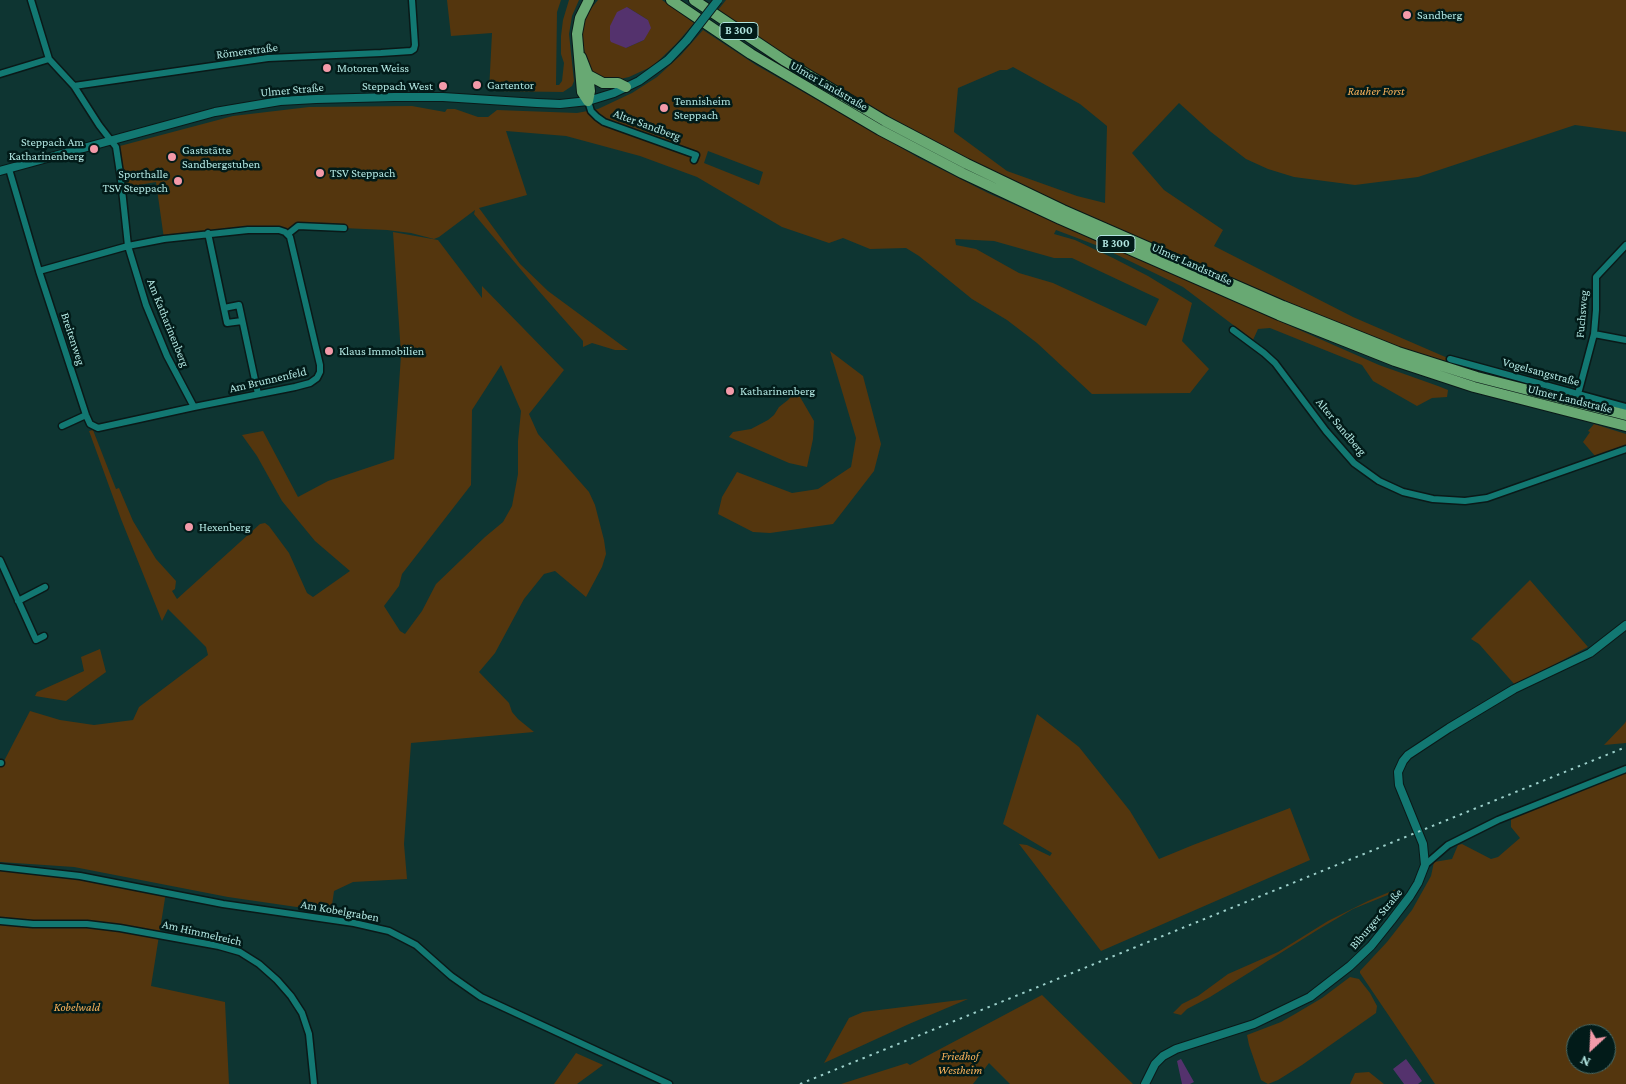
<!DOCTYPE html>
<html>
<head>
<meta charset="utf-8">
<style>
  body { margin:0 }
  #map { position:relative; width:1626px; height:1084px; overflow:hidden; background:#0e3532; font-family:"Crimson Pro",serif }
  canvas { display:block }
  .north { position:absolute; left:1566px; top:1024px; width:50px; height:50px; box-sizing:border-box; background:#021b19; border:1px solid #486c69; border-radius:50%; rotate:205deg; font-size:14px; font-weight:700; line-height:20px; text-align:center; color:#b1e5e0 }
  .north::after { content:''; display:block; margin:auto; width:18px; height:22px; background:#f39aa9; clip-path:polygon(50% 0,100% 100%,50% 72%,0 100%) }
</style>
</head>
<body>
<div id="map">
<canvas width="1626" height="1084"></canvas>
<div class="north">N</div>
</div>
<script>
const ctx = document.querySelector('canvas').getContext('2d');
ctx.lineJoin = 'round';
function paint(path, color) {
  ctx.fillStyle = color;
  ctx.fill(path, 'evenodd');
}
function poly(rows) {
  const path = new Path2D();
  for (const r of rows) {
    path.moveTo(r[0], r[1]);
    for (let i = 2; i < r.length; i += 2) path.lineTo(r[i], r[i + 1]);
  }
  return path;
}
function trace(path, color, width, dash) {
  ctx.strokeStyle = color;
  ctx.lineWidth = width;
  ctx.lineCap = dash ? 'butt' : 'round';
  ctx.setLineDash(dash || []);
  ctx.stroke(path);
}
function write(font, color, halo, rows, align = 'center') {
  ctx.font = font + ' "Crimson Pro",serif';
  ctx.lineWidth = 5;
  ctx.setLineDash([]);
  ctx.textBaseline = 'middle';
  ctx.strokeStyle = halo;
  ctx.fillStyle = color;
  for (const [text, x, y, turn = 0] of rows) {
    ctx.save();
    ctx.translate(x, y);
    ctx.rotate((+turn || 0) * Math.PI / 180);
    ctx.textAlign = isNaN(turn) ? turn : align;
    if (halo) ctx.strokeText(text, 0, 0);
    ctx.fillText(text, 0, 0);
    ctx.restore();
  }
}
const green = poly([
  [447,0,561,0,557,12,556,85,559,85,562,81,564,63,561,54,561,36,563,20,569,0,579,0,572,16,569,34,574,81,572,86,563,92,489,91,492,33,451,36],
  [598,0,662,0,694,23,676,44,653,66,629,77,612,81,594,74,585,56,582,34,583,21,589,11],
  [627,7,648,20,644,40,626,48],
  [726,0,1626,0,1626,132,1575,125,1418,177,1355,185,1294,177,1268,169,1246,159,1211,132,1179,103,1132,153,1164,190,1223,230,1214,246,1353,317,1450,359,1449,364,1390,345,1314,313,1117,228,984,168,868,105,803,67,718,10],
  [1013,67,1080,104,1107,126,1105,203,1077,196,1007,171,954,132,958,88,1000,70,1007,70],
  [703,30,756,65,833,109,919,158,988,193,1379,365,1438,386,1448,390,1447,397,1432,398,1417,406,1373,381,1362,365,1270,328,1258,329,1253,340,1183,287,1101,247,1056,230,1054,234,1075,240,1113,258,1148,276,1192,303,1182,341,1209,369,1190,393,1092,394,1037,343,1007,320,972,299,919,256,906,248,870,249,843,238,829,243,782,227,697,177,640,156,566,136,506,131,527,195,479,208,520,264,548,291,628,350,615,350,592,343,583,347,583,341,538,290,474,214,475,210,439,237,434,239,411,233,387,230,298,226,293,230,264,230,164,239,156,182,122,188,116,147,233,116,309,107,412,106,445,112,447,109,455,109,478,117,488,117,497,110,577,113,598,109,632,93,657,77,681,55],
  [708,151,763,172,759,185,704,163],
  [955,239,994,241,1054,258,1072,258,1159,299,1146,326,1053,283,1019,273,976,249,956,245],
  [393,232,438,240,482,298,482,286,564,370,529,414,538,434,589,492,595,505,604,540,606,554,602,567,586,597,555,571,544,574,524,599,495,653,479,672,509,703,512,712,518,719,534,732,411,743,404,844,407,879,353,882,334,891,331,912,228,897,74,867,0,862,0,765,3,763,30,711,60,720,94,725,133,720,139,707,208,655,206,647,168,609,162,621,121,519,89,431,93,430,116,489,119,488,133,521,156,559,176,581,175,589,172,591,177,599,260,524,265,523,269,526,289,553,307,593,313,597,350,571,315,541,282,501,257,456,242,435,263,431,298,497,328,481,394,459,401,355],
  [501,365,521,411,518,441,518,474,512,506,503,522,485,537,436,584,422,611,405,634,400,631,384,606,399,586,402,574,471,485,472,410],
  [830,351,863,376,881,444,874,471,833,524,770,533,753,532,718,514,722,497,737,472,792,493,818,489,851,467,856,438],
  [796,390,814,421,813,439,807,467,789,463,729,437,733,432,751,429,768,420,774,415,779,407,788,400],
  [1594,424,1626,434,1626,447,1595,456,1583,442,1590,432,1588,431],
  [1530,580,1588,647,1515,685,1479,644,1471,639],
  [100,649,106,672,66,701,35,696,37,692,84,671,81,657],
  [1037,714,1079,747,1130,811,1159,859,1193,845,1290,808,1310,860,1101,951,1019,844,1027,845,1050,856,1052,853,1003,824],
  [1626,721,1626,743,1604,745,1625,723],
  [1626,771,1626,1084,1435,1084,1360,973,1360,971,1387,942,1412,910,1431,876,1434,862,1452,859,1458,845,1462,844,1491,859,1498,857,1520,838,1511,827,1511,817],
  [1576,1034,1606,1034,1606,1064,1576,1064],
  [0,867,166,892,151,986,225,1002,229,1084,0,1084],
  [1399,888,1400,890,1353,909,1319,929,1210,997,1187,1009,1181,1015,1173,1013,1182,1004,1198,996,1228,974,1278,952,1328,921,1368,901],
  [1350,977,1359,979,1370,993,1377,1006,1376,1013,1302,1065,1278,1080,1268,1084,1261,1080,1249,1045,1247,1035,1281,1022,1295,1014,1322,998],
  [1042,995,1133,1084,1010,1084,989,1063,973,1084,841,1084,907,1063,910,1065],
  [968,999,909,1024,824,1063,849,1018,863,1012],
  [576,1053,603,1065,577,1084,554,1084],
  [1369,1072,1384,1084,1350,1084,1355,1073]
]);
const water = poly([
  [627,7,648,20,651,28,644,40,626,48,611,42,610,40,610,26,617,12],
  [1181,1059,1194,1082,1190,1084,1182,1084,1177,1061],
  [1406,1059,1422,1081,1418,1084,1404,1084,1393,1069]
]);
const minor = poly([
  [0,74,49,59],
  [74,86,268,58,381,53,411,51,414,49,415,45,412,0],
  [588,101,591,111,597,117,604,122,696,155,694,160],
  [9,169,39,271,86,415,90,424,98,428,194,407,167,356,146,305,128,246,121,180,116,147,99,125,74,86,49,59,31,0],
  [208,233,227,323,242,321],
  [288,234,298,226,344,228],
  [39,271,128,246,164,239,248,230,279,230,285,232,290,237,320,365,320,372,317,378,310,383,295,387,194,407],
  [224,308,239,305,258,394],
  [1233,330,1264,353,1275,363,1326,431,1354,463,1379,481,1403,492,1433,499,1465,501,1487,498,1626,449],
  [1594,334,1626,340],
  [1450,359,1626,407],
  [1578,394,1594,334,1596,310,1596,277,1626,245],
  [62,426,86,415],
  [0,560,36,640,44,636],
  [18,601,45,587],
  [0,763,1,763],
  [1425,865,1448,845,1498,820,1626,769],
  [0,867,80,876,223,904,354,923,389,931,416,945,451,976,481,997,669,1084],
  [0,921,33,924,87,924,120,928,219,946,240,952,259,964,277,980,291,996,302,1013,309,1034,314,1084]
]);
const tertiary = poly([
  [0,171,215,112,280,101,316,99,394,97,443,97,537,103,560,104,588,101,614,93,639,81,668,60,687,40],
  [1145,1084,1155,1064,1163,1056,1176,1049,1254,1024,1310,997,1350,966,1371,946,1391,921,1410,896,1418,883,1425,865,1423,844,1399,785,1398,772,1403,761,1408,755,1449,728,1514,689,1590,653,1626,625]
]);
const primary = poly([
  [671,0,751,54,880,130,962,173,1060,219,1279,315,1395,361,1474,387,1626,426],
  [694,0,785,61,885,121,967,164,1063,210,1283,306,1398,352,1477,377,1626,415],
  [581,57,588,75,590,91,588,101],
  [588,75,603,83,618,83,626,87],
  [588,101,582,92,577,34,580,18,589,0]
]);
const rail = poly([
  [800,1084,1626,747]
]);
const tertiaryBridge = poly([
  [687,40,718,0]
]);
const markers = [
  [1407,15,5,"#f39aa9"],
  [327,68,5,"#f39aa9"],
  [477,85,5,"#f39aa9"],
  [443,86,5,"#f39aa9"],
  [664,108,5,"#f39aa9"],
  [94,149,5,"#f39aa9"],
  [172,157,5,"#f39aa9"],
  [320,173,5,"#f39aa9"],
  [178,181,5,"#f39aa9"],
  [329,351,5,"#f39aa9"],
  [730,391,5,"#f39aa9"],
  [189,527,5,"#f39aa9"]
];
const shields = [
  [739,31,38],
  [1116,244,38]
];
const shieldNames = [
  ["B 300",739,31],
  ["B 300",1116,244]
];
const poiNames = [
  ["Sandberg",1417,15],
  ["Motoren Weiss",337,68],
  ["Gartentor",487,85],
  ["Steppach West",433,86,"right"],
  ["Tennisheim",674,101],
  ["Steppach",674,115],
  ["Steppach Am",84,142,"right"],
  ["Katharinenberg",84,156,"right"],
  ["Gaststätte",182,150],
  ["Sandbergstuben",182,164],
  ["TSV Steppach",330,173],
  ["Sporthalle",168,174,"right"],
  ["TSV Steppach",168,188,"right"],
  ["Klaus Immobilien",339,351],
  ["Katharinenberg",740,391],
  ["Hexenberg",199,527]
];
const streetNames = [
  ["Römerstraße",247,51,-7],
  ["Ulmer Landstraße",829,86,30],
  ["Ulmer Straße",292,90,-5],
  ["Alter Sandberg",647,125,20],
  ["Ulmer Landstraße",1192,264,24],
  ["Fuchsweg",1582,314,-85],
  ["Am Katharinenberg",168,323,68],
  ["Breitenweg",73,339,72],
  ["Vogelsangstraße",1541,372,15],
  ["Am Brunnenfeld",268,380,-13],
  ["Ulmer Landstraße",1570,399,14],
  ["Alter Sandberg",1341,427,50],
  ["Am Kobelgraben",340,911,10],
  ["Biburger Straße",1376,919,-50],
  ["Am Himmelreich",202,933,13]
];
const parkNames = [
  ["Rauher Forst",1376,91],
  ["Kobelwald",77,1007],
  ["Friedhof",960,1056],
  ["Westheim",960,1070]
];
paint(green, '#54360e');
paint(water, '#54326d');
trace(minor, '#0a1918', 9);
trace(tertiary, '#0a1918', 10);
trace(primary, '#0a1918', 12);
trace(minor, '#127872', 6);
trace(tertiary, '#127872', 8);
trace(primary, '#68a973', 10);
trace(rail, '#9ccfca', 2, [2.5, 5]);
trace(tertiaryBridge, '#0a1918', 10, []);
trace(tertiaryBridge, '#127872', 8);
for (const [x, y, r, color] of markers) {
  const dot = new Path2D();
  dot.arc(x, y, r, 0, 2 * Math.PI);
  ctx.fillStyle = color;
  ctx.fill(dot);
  trace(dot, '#021b19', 2);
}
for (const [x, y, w] of shields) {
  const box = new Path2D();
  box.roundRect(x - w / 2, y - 8.5, w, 17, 4);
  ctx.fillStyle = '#021b19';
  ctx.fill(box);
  trace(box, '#b1e5e0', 1);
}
write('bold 11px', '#b1e5e0', null, shieldNames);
write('12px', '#b1e5e0', '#021b19', poiNames, 'left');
write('12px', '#b1e5e0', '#021b19', streetNames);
write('italic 12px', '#fab25b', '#021b19', parkNames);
</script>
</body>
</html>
